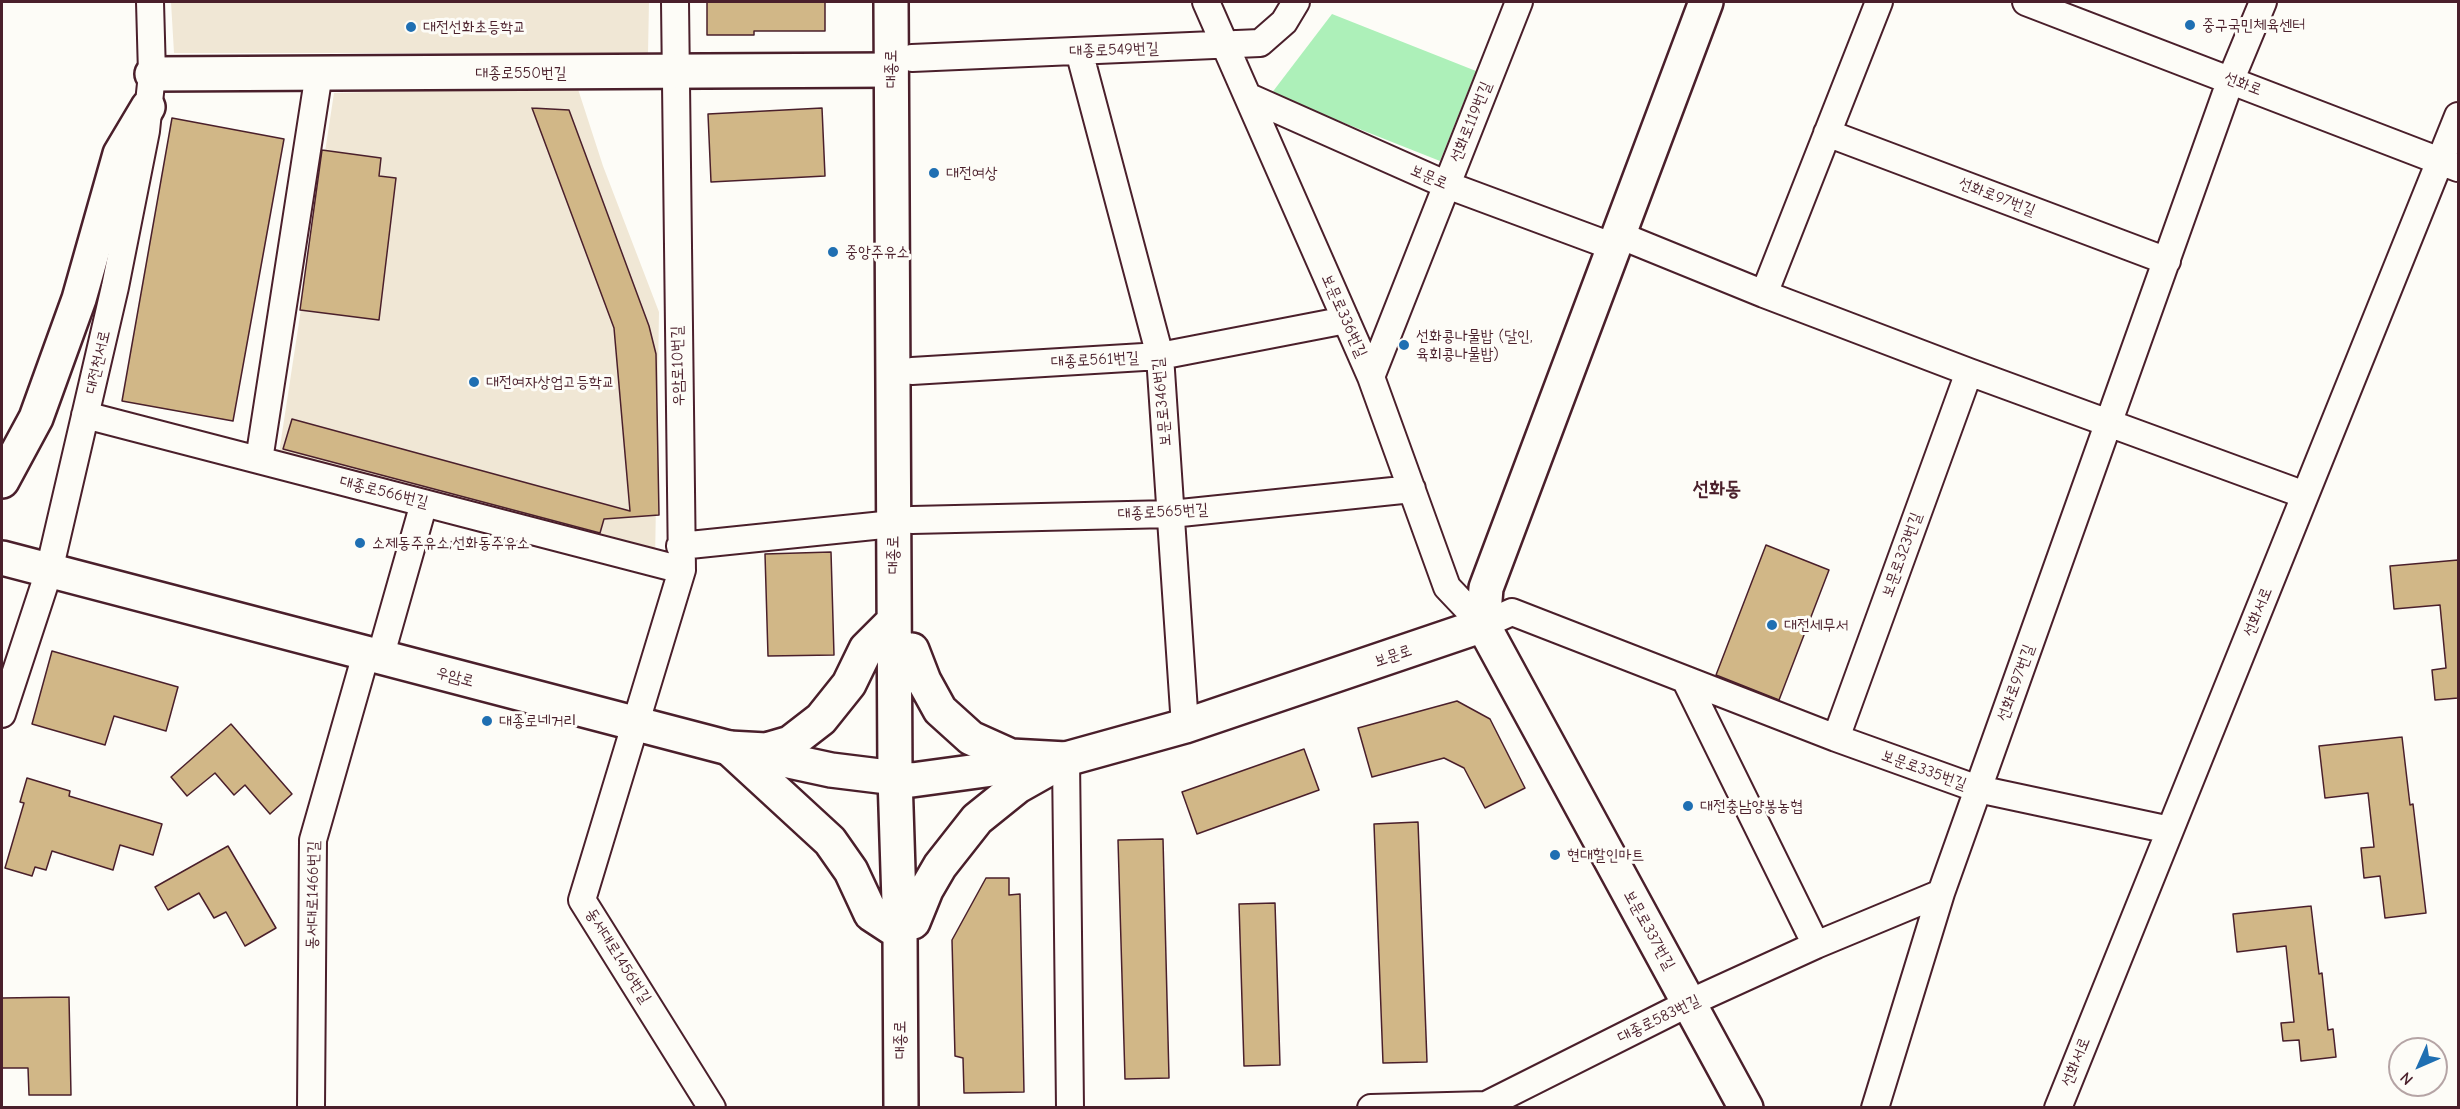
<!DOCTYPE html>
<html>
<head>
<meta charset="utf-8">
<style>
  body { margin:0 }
  #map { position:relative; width:2460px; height:1109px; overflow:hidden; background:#fdfcf7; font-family:"Comic Neue",sans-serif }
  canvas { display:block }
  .frame { position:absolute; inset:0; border:3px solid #4a1f2b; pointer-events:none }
  .north { position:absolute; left:2388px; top:1037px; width:60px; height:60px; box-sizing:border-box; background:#fdfcf7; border:2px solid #b5a4a5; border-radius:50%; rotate:225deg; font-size:16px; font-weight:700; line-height:24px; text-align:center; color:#4a1f2b }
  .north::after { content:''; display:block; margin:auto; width:21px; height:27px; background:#1f6fb2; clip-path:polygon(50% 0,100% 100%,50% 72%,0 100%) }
</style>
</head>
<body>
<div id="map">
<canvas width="2460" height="1109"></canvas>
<div class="frame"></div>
<div class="north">N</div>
</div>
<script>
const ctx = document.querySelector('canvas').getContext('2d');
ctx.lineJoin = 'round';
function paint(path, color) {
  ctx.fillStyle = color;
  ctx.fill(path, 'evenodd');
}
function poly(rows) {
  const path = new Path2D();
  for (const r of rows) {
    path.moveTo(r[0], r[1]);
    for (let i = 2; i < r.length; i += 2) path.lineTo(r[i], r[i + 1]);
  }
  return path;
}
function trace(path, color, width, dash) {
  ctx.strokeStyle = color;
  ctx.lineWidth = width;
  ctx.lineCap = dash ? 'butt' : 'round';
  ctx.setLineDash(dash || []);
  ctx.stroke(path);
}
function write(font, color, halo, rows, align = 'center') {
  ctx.font = font + ' "Comic Neue","Poor Story",sans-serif';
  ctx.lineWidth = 6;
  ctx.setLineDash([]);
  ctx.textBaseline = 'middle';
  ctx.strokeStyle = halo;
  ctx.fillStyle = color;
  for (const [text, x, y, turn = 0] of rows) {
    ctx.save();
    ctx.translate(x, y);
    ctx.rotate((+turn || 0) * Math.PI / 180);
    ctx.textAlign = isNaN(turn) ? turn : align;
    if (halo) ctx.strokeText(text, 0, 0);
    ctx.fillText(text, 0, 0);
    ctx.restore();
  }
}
const built = poly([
  [171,2,649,2,648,53,174,53],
  [577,86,603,166,659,312,655,563,279,453,334,93]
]);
const green = poly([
  [1332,14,1476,71,1440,161,1271,94]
]);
const building = poly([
  [707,2,825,2,825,31,754,31,754,35,707,35,707,2],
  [532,108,569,110,649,326,656,354,659,515,604,519,600,533,283,449,292,419,630,511,614,328,532,108],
  [822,108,825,176,711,182,708,114,822,108],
  [172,118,284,139,233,421,122,401,172,118],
  [322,150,381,158,379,176,396,178,379,320,300,310,322,150],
  [1766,545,1829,570,1779,700,1716,675,1766,545],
  [831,552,834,655,768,656,765,554,831,552],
  [2458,560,2458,698,2435,700,2432,670,2446,668,2440,605,2394,609,2390,566,2458,560],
  [52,651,178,687,166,731,114,716,105,745,32,724,52,651],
  [1457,701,1490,719,1525,788,1485,808,1464,768,1444,758,1372,777,1358,728,1457,701],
  [231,724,292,794,270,814,245,785,234,795,215,773,187,796,171,777,231,724],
  [2402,737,2410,805,2413,804,2426,913,2385,918,2380,876,2364,878,2361,848,2374,847,2368,793,2325,798,2319,746,2402,737],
  [1304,749,1319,790,1197,834,1182,792,1304,749],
  [27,778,70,791,69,796,162,824,153,855,120,845,113,870,52,851,46,870,35,867,32,876,5,868,24,803,20,802,27,778],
  [1418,822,1427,1062,1383,1063,1374,824,1418,822],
  [1163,839,1169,1078,1125,1079,1118,840,1163,839],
  [228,846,276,928,245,946,226,912,214,918,199,893,168,910,155,887,228,846],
  [986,878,1009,878,1009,895,1020,894,1024,1092,964,1093,963,1058,955,1056,952,940,986,878],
  [1275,903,1280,1065,1244,1066,1239,904,1275,903],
  [2311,906,2319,974,2322,973,2328,1030,2333,1029,2336,1057,2301,1061,2299,1040,2283,1041,2281,1023,2294,1022,2286,946,2237,952,2233,914,2311,906],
  [69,997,71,1095,29,1095,28,1068,2,1068,2,998,69,997]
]);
const street = poly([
  [675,2,682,570,582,900,712,1108],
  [1206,2,1371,377,1447,587,1483,625,1512,612,1836,738,1978,789,2170,830],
  [2026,2,2458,168],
  [1079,51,1160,356,1185,726],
  [912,58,1260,43,1284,22,1296,2],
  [1249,97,1447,185,1614,247],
  [1827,133,2167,261],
  [1619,235,1764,294,1969,372,2305,495],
  [1764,294,1879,2],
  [912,371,1160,356,1346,320],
  [1371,377,1519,2],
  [85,415,682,570],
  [259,460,319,73],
  [912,520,1171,514,1412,489],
  [680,546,893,524],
  [380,658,424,503],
  [1686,681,1816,945],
  [2,714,49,571,115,287,146,131,152,74,150,2],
  [1836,738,1969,372],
  [1066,759,1070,1108],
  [311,1108,313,840,366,654],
  [1371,1108,1486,1105,1689,1003,1816,945,1941,893],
  [1875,1108,1941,893,2231,79,2263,2],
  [2058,1108,2458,116]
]);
const secondary = poly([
  [152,74,891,70],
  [2,481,36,418,79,299,120,154,148,107],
  [2,558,729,748,831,770,912,780,1066,759,1185,726,1483,625],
  [1483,625,1486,588,1706,2],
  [1483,625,1746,1108]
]);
const primary = poly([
  [891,2,895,777,900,933,901,1108],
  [912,650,924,681,940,710,971,738,1011,756,1066,759],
  [729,748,830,841,851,871,871,914,900,933],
  [729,748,766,750,790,743,821,719,849,684,866,649,894,621],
  [913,922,926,890,940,866,977,819,1018,786,1066,759]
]);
const markers = [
  [2190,25,6,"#1f6fb2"],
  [411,27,6,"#1f6fb2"],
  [934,173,6,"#1f6fb2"],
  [833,252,6,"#1f6fb2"],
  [1404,345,6,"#1f6fb2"],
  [474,382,6,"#1f6fb2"],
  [360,543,6,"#1f6fb2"],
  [1772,625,6,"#1f6fb2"],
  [487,721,6,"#1f6fb2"],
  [1688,806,6,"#1f6fb2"],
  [1555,855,6,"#1f6fb2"]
];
const poiNames = [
  ["중구국민체육센터",2202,25],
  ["대전선화초등학교",423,27],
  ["대전여상",946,173],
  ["중앙주유소",845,252],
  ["선화콩나물밥 (달인,",1416,336],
  ["육회콩나물밥)",1416,354],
  ["대전여자상업고등학교",486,382],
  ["소제동주유소;선화동주유소",372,543],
  ["대전세무서",1784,625],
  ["대종로네거리",499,721],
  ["대전충남양봉농협",1700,806],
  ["현대할인마트",1567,855]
];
const streetNames = [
  ["대종로549번길",1114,50,-2],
  ["대종로",891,69,-90],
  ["대종로550번길",521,73],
  ["선화로",2243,84,21],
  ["선화로119번길",1471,122,-68],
  ["보문로",1429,177,23],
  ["선화로97번길",1997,197,21],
  ["보문로336번길",1344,316,66],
  ["대종로561번길",1095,360,-3],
  ["대전천서로",98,362,-77],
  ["우암로10번길",678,366,-91],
  ["보문로346번길",1162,402,-95],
  ["대종로566번길",384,492,14],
  ["대종로565번길",1163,512,-3],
  ["대종로",893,555,-90],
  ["보문로323번길",1902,555,-70],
  ["선화서로",2258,612,-68],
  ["보문로",1393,656,-19],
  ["우암로",455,677,15],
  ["선화로97번길",2016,683,-70],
  ["보문로335번길",1924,770,20],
  ["동서대로1466번길",313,895,-89],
  ["보문로337번길",1649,930,61],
  ["동서대로1456번길",618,956,58],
  ["대종로583번길",1659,1019,-26],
  ["대종로",900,1040,-90],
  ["선화서로",2076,1062,-68]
];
const quarterNames = [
  ["선화동",1717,489]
];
paint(built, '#f0e7d5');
paint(green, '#adf0b9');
paint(building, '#d1b787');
trace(building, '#4a1f2b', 1.5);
trace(street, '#4a1f2b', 30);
trace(secondary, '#4a1f2b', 38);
trace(primary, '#4a1f2b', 38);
trace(street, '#fdfcf7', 26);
trace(secondary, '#fdfcf7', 33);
trace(primary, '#fdfcf7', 33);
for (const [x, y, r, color] of markers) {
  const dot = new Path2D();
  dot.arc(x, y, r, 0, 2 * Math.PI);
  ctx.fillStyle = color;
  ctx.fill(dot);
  trace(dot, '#fdfcf7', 2);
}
write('16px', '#4a1f2b', '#fdfcf7', poiNames, 'left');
write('16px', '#4a1f2b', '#fdfcf7', streetNames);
write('bold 20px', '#4a1f2b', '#fdfcf7', quarterNames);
</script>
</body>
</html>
